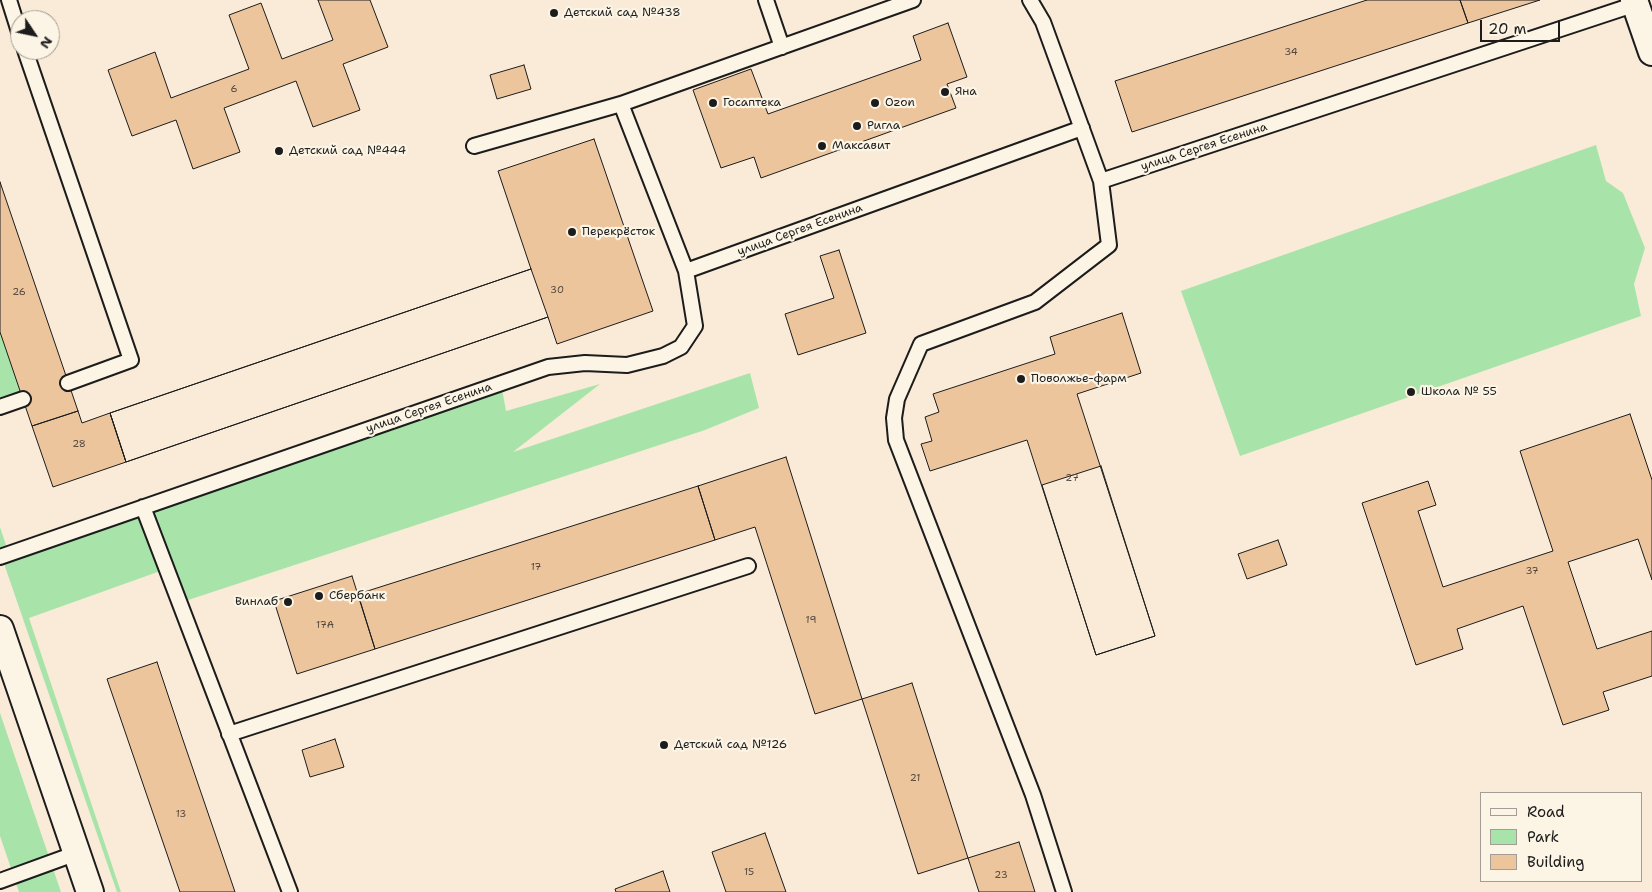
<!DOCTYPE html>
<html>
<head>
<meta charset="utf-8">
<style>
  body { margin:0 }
  #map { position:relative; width:1652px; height:892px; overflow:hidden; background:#f9ebd7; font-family:"Shantell Sans",sans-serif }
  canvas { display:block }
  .legend { position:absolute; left:1480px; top:792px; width:162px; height:90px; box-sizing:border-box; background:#fcf5e5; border:1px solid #a29e95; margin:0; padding:6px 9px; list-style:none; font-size:15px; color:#1c1c1c }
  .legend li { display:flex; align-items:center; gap:10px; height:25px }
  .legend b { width:25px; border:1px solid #a29e95 }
  .north { position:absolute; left:10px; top:10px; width:50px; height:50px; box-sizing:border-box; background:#fcf5e5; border:1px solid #a29e95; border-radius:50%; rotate:124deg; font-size:14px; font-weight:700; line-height:20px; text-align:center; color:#1c1c1c }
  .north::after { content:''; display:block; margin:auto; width:18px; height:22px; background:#1c1c1c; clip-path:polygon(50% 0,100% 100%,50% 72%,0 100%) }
  .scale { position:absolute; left:1480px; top:20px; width:80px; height:22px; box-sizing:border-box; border:2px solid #1c1c1c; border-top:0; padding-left:6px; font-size:15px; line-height:18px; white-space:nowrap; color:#1c1c1c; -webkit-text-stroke:4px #fcf5e5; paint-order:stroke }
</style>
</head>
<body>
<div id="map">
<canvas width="1652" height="892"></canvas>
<ul class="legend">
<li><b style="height:6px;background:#fcf5e5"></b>Road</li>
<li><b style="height:14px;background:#a8e4aa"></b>Park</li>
<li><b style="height:14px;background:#edc59d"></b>Building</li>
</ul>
<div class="north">N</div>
<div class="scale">20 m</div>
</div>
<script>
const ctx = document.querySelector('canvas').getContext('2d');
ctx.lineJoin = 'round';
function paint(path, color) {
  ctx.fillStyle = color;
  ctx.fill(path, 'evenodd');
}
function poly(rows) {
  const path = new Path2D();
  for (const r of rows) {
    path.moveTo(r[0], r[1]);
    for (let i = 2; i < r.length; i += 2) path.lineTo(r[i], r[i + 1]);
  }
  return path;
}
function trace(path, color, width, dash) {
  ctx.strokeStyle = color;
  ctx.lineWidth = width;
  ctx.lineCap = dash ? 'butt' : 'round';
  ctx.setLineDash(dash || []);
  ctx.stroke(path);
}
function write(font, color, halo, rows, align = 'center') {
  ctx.font = font + ' "Shantell Sans",sans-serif';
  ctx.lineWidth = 4.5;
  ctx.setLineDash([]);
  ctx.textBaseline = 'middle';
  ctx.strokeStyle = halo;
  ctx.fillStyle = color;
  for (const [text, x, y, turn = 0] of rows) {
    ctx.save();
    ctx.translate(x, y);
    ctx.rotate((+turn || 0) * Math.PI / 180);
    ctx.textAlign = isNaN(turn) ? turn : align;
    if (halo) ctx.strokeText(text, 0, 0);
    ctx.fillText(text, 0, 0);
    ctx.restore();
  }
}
const green = poly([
  [1596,145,1606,181,1623,193,1645,248,1634,284,1641,316,1240,456,1181,291],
  [0,332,23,399,0,407],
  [750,373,759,408,705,430,179,603,166,569,29,618,121,892,117,892,0,552,0,527,9,554,501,383,506,411,600,384,513,452],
  [0,713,61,892,19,892,0,836]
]);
const building = poly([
  [318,0,370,0,388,47,343,64,360,110,313,127,296,81,224,108,240,152,193,169,176,120,132,136,108,70,155,52,171,98,249,69,229,15,261,3,282,59,333,40,318,0],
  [1367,0,1460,0,1468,23,1132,132,1115,81,1367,0],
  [1460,0,1540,0,1468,23,1460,0],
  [948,23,967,77,947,84,956,108,761,178,754,157,721,168,693,90,751,69,768,114,921,60,913,36,948,23],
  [524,65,531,89,497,99,490,75,524,65],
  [594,139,653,311,557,344,548,317,126,462,110,413,531,269,498,171,594,139],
  [0,182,78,411,32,426,0,332,0,182],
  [839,250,866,333,798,355,785,314,834,298,820,256,839,250],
  [531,269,548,317,126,462,110,413,531,269],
  [1122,313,1141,373,1077,394,1155,636,1096,655,1027,440,930,471,921,444,932,441,925,417,939,412,933,394,1055,354,1050,337,1122,313],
  [78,411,82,423,110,413,126,462,53,487,32,426,78,411],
  [1630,414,1652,480,1652,580,1638,539,1568,562,1597,649,1652,631,1652,676,1603,692,1609,710,1563,725,1523,606,1457,629,1463,649,1416,665,1362,503,1428,481,1436,505,1418,511,1443,587,1553,551,1520,451,1630,414],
  [786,457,862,699,815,714,755,527,715,540,698,486,786,457],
  [1101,466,1155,636,1096,655,1042,485,1101,466],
  [698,486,715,540,375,649,358,594,698,486],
  [1278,540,1287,565,1247,579,1238,554,1278,540],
  [352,576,375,649,297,674,274,601,352,576],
  [157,662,182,737,235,892,180,892,107,679,157,662],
  [912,683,968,858,918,874,862,699,912,683],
  [335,739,344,767,310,777,302,750,335,739],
  [765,833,786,892,726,892,712,852,765,833],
  [1019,842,1035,892,979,892,968,858,1019,842],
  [663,871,670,892,616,892,615,889,663,871]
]);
const service = poly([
  [9,0,20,35],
  [766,0,782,47],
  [1030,0,1043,22,1101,181,1639,3],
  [25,50,131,360,68,383],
  [621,104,686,271],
  [474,146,621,104,913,0],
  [0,407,23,399],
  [143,507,290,892],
  [0,557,548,367,585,363,627,365,663,356,681,347,695,326,686,271,1082,128],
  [229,734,748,566],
  [0,881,77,853],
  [1064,892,1033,795,896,440,894,418,897,399,921,344,1035,302,1109,245,1101,181]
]);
const minor = poly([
  [1634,0,1652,52],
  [0,629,90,892]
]);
const markers = [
  [554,13,5,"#1c1c1c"],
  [945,92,5,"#1c1c1c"],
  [713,103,5,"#1c1c1c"],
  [875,103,5,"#1c1c1c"],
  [857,126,5,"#1c1c1c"],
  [822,146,5,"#1c1c1c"],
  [279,151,5,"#1c1c1c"],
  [572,232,5,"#1c1c1c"],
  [1021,379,5,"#1c1c1c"],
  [1411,392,5,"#1c1c1c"],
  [319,596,5,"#1c1c1c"],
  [288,602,5,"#1c1c1c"],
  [664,745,5,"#1c1c1c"]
];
const numberNames = [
  ["34",1291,52],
  ["6",234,89],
  ["30",557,290],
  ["26",19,292],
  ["28",79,444],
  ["27",1072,478],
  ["17",536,567],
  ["37",1532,571],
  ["19",811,620],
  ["17А",325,625],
  ["21",915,778],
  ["13",181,814],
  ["15",749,872],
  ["23",1001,875]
];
const poiNames = [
  ["Детский сад №438",564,13],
  ["Яна",955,92],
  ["Госаптека",723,103],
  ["Ozon",885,103],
  ["Ригла",867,126],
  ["Максавит",832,146],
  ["Детский сад №444",289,151],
  ["Перекрёсток",582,232],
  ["Поволжье-фарм",1031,379],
  ["Школа № 55",1421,392],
  ["Сбербанк",329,596],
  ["Винлаб",278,602,"right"],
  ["Детский сад №126",674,745]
];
const streetNames = [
  ["улица Сергея Есенина",1204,147,-18],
  ["улица Сергея Есенина",800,230,-20],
  ["улица Сергея Есенина",429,408,-19]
];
paint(green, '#a8e4aa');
paint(building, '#edc59d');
trace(building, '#1c1c1c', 1);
trace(service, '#1c1c1c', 18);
trace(minor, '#1c1c1c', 30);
trace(service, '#fcf5e5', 14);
trace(minor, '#fcf5e5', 26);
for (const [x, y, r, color] of markers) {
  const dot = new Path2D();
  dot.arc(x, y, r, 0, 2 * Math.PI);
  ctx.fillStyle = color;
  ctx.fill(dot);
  trace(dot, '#fcf5e5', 2);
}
write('10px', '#50463c', null, numberNames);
write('12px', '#1c1c1c', '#fcf5e5', poiNames, 'left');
write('12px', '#1c1c1c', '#fcf5e5', streetNames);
</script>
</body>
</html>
